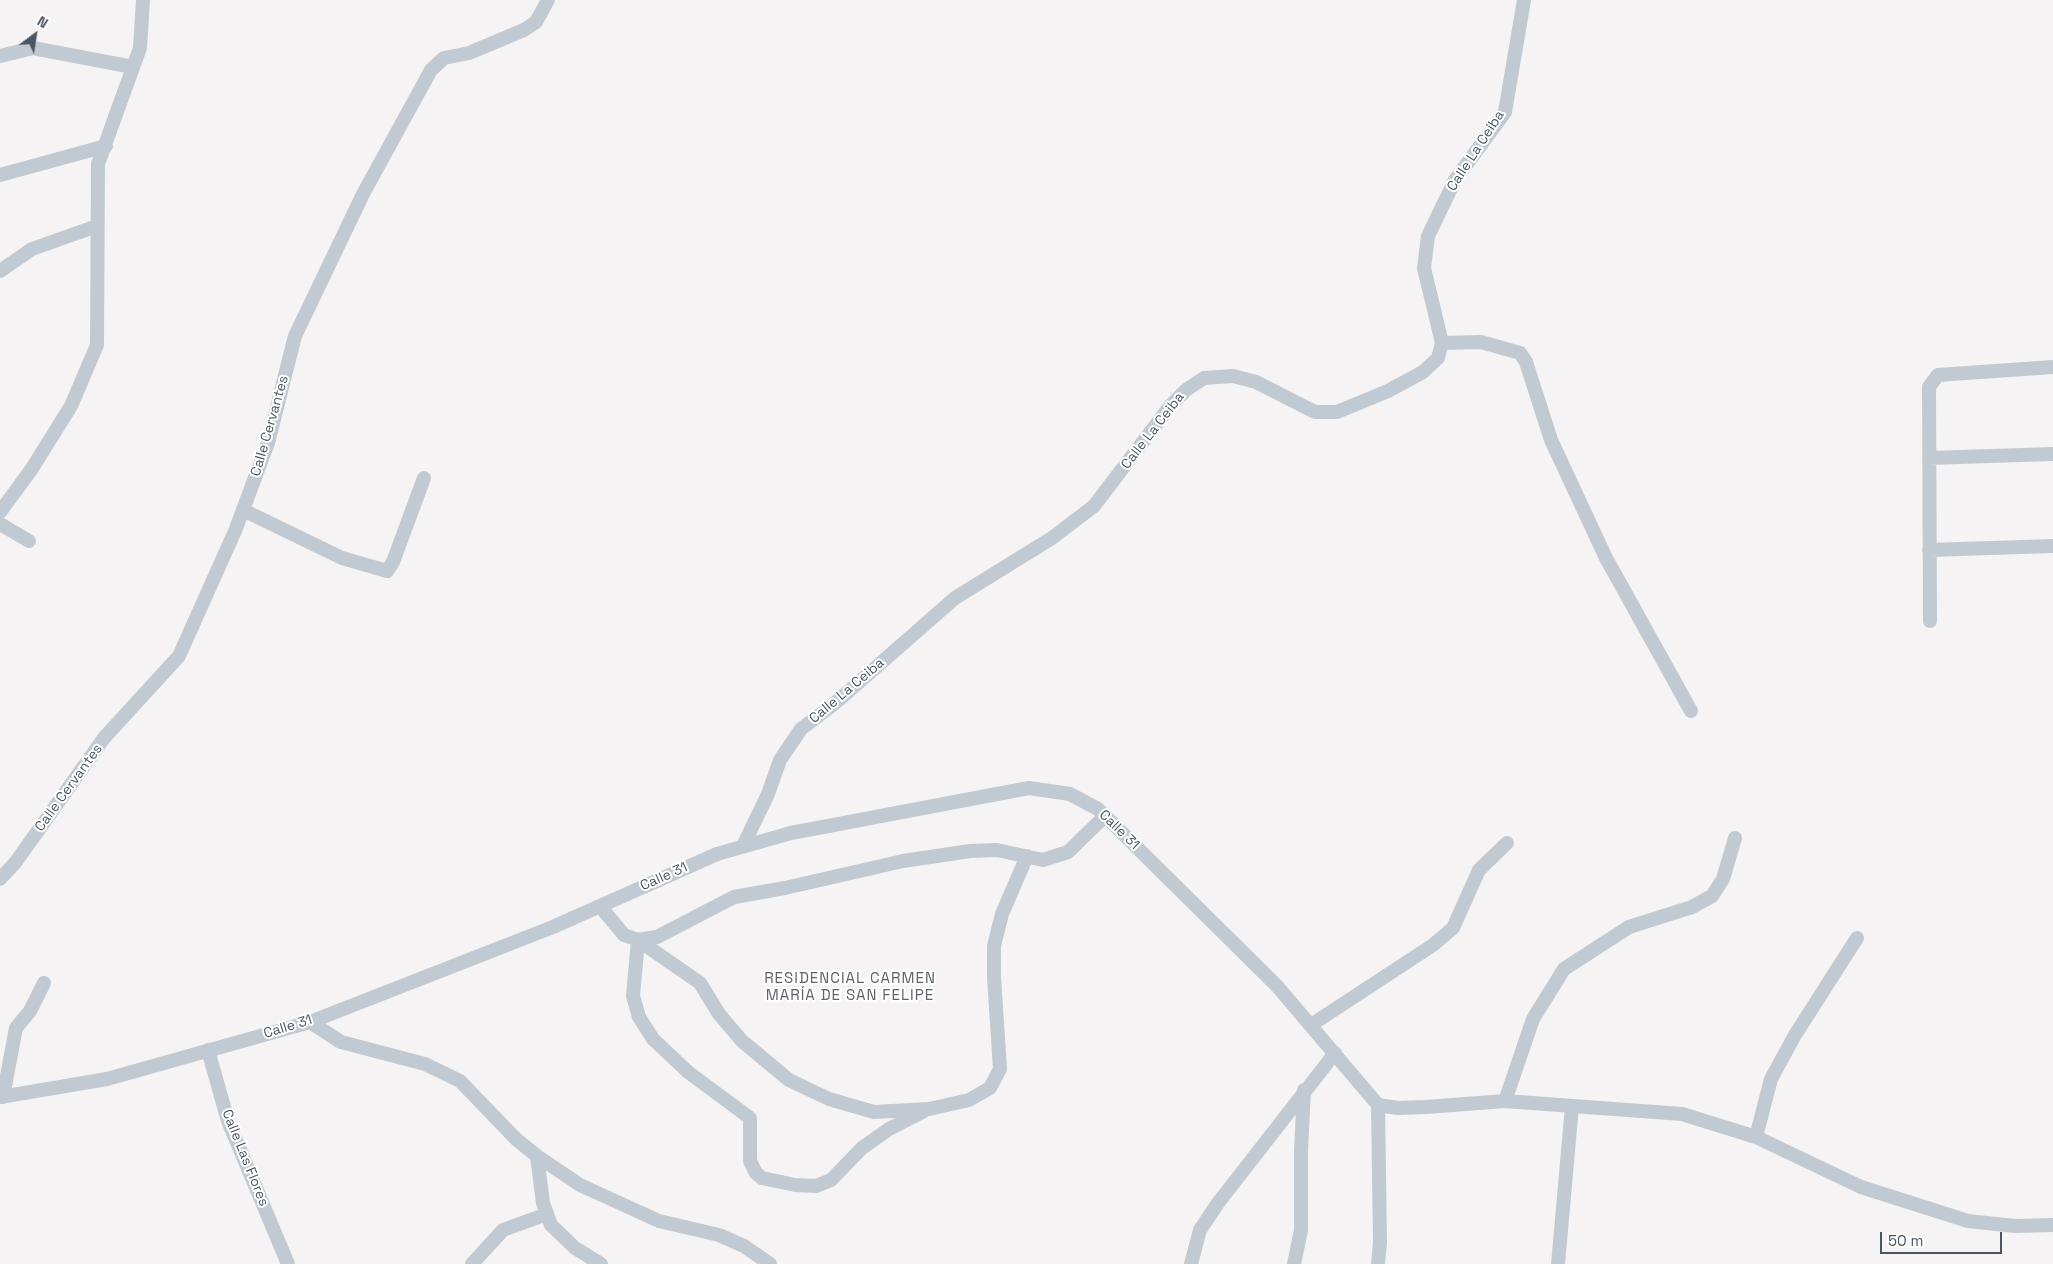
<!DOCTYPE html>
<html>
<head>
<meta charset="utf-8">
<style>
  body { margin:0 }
  #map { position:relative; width:2053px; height:1264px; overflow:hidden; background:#f5f3f3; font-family:"Space Grotesk",sans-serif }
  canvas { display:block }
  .north { position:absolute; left:10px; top:10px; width:50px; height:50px; -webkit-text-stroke:4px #fff; paint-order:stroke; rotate:31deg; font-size:14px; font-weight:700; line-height:20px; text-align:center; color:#4a5661 }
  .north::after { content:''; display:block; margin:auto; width:18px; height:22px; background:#4a5661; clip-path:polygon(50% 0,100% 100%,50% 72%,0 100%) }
  .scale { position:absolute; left:1880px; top:1232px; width:122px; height:22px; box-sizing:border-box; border:2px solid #4a5661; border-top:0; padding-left:6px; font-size:15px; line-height:18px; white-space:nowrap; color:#4a5661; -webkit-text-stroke:4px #fff; paint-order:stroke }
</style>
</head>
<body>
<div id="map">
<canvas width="2053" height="1264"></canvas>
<div class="north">N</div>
<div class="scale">50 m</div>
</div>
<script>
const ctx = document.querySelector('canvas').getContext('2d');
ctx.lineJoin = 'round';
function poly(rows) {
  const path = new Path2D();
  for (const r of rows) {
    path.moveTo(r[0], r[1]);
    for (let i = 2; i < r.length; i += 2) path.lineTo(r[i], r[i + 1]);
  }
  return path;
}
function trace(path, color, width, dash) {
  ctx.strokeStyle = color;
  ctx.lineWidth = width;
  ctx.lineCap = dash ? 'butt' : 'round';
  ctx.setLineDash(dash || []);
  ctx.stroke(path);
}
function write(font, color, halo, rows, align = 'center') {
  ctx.font = font + ' "Space Grotesk",sans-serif';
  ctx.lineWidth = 4;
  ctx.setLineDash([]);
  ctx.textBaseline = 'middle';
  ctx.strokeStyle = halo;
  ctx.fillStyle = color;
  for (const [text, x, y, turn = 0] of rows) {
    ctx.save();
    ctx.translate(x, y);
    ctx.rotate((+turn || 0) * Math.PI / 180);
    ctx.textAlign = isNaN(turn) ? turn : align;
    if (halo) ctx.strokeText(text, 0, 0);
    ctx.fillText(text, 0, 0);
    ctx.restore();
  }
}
const minor = poly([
  [0,56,33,48,133,67],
  [0,175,106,146],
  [0,271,32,249,97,226],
  [1442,343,1481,342,1520,353,1526,362,1551,440,1606,558,1691,711],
  [1929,458,2053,454],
  [243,510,342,558,387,571,393,562,424,478],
  [0,512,31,470,71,406,97,345,98,164,140,48,143,0],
  [0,524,29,541],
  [1929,550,2053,546],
  [1930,621,1929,387,1938,375,2053,367],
  [743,846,768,794,780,760,801,729,834,704,955,598,1052,538,1094,506,1171,405,1186,390,1204,378,1233,376,1256,382,1315,412,1337,412,1388,391,1423,372,1438,358,1442,343,1424,268,1428,236,1455,180,1505,112,1524,0],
  [0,879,15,863,104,738,179,656,235,531,268,443,295,336,363,194,431,70,444,58,469,53,524,30,536,22,548,0],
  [600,906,624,935,638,940,657,937,734,897,785,888,903,861,970,851,997,850,1043,860,1068,852,1105,816],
  [638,940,700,983,719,1014,742,1041,789,1080,829,1099,874,1112,929,1109,969,1100,990,1088,1000,1069,994,977,994,946,1002,914,1027,856],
  [638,940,633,996,639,1017,653,1039,688,1072,750,1118,750,1161,756,1173,762,1178,795,1185,816,1186,831,1180,862,1148,889,1129,924,1111],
  [310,1022,341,1042,425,1064,460,1081,516,1139,537,1156,580,1185,659,1221,719,1235,744,1246,770,1264],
  [1311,1025,1433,945,1453,928,1479,870,1507,843],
  [208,1050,228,1121,288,1264],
  [0,1097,107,1079,310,1022,553,927,717,854,791,833,1029,788,1070,794,1098,809,1277,986,1378,1105,1398,1108,1426,1107,1505,1101,1682,1114,1756,1137,1861,1187,1968,1221,2015,1226,2053,1225],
  [3,1097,16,1028,30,1011,44,983],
  [1505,1101,1533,1019,1564,969,1629,927,1692,907,1712,896,1723,879,1735,838],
  [1378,1105,1380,1242,1378,1264],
  [1756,1137,1771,1079,1795,1035,1857,938],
  [547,1214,551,1225,575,1248,601,1264],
  [472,1264,503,1230,547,1214,543,1203,537,1156],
  [1191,1264,1200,1230,1218,1203,1335,1053],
  [1294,1264,1301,1230,1301,1151,1304,1090],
  [1558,1264,1572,1106]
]);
const streetNames = [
  ["Calle La Ceiba",1476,151,-57],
  ["Calle Cervantes",270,426,-74],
  ["Calle La Ceiba",1153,431,-52],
  ["Calle La Ceiba",847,691,-40],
  ["Calle Cervantes",69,788,-54],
  ["Calle 31",1119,830,44],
  ["Calle 31",664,877,-24],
  ["Calle 31",288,1027,-17],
  ["Calle Las Flores",245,1158,68]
];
const neighbourhoodNames = [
  ["RESIDENCIAL CARMEN",850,979],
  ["MARÍA DE SAN FELIPE",850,996]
];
trace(minor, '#c1cad2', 14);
write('14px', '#4a5661', '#fff', streetNames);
ctx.letterSpacing = '1px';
write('15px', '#5f6368', '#fff', neighbourhoodNames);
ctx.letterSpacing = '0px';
</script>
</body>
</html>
